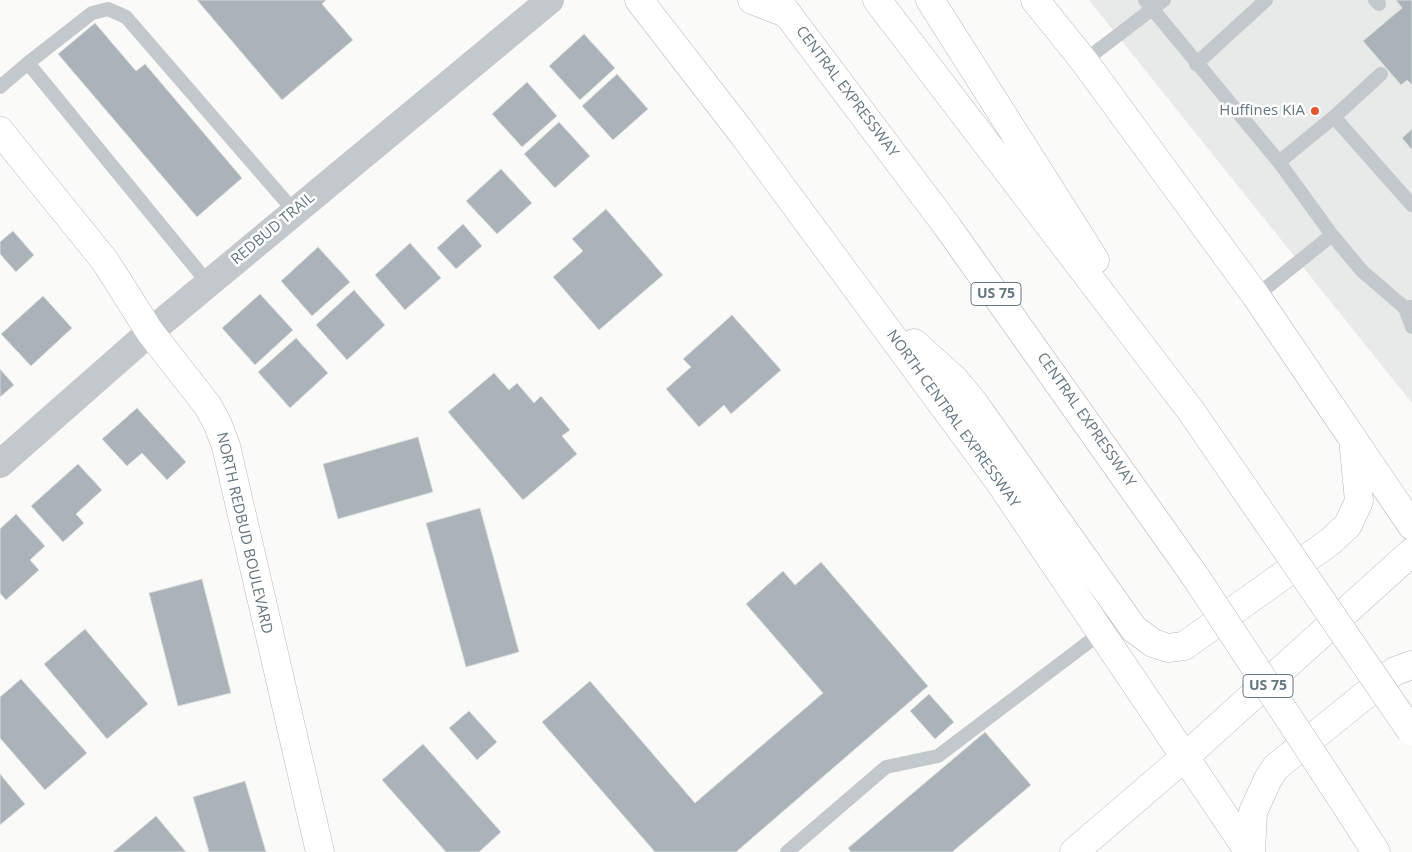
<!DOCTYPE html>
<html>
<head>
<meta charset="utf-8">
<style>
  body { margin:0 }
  canvas { display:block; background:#fafaf8 }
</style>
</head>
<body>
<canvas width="1412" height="852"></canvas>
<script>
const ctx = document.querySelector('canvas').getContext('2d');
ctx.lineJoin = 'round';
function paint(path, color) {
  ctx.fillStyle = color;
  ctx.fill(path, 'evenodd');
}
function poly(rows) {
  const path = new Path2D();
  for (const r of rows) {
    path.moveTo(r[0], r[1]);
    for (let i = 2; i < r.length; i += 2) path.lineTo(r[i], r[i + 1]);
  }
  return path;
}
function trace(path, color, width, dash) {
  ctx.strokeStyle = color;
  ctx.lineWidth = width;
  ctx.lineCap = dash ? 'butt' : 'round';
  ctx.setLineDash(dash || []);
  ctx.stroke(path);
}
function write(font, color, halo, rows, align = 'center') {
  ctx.font = font + ' "Open Sans",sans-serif';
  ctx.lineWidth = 5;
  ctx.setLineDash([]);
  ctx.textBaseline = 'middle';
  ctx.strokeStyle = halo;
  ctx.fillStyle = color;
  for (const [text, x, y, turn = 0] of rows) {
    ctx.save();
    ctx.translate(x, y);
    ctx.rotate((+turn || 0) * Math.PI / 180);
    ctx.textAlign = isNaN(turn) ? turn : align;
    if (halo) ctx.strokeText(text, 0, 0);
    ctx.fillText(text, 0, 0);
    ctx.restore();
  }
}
const built = poly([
  [1089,0,1412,0,1412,403]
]);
const building = poly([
  [197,0,326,0,322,4,353,40,282,100,197,0],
  [1396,0,1412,0,1412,85,1407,80,1401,85,1363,41,1402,8,1396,0],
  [95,23,136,71,145,64,242,178,197,217,58,54,95,23],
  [584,34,615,68,580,100,549,66,584,34],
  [617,74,648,109,613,140,582,106,617,74],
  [527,82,557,116,522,147,492,114,527,82],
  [559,122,590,156,555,188,524,154,559,122],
  [1412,129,1412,150,1402,138,1412,129],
  [501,169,532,203,497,234,466,201,501,169],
  [606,209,663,275,599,330,553,277,583,251,572,239,606,209],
  [463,224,482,246,456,269,437,248,463,224],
  [13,231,34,255,16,272,0,254,0,242,13,231],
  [410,243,441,278,405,310,375,275,410,243],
  [318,247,350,282,312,316,281,281,318,247],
  [354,290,385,325,347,360,316,325,354,290],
  [260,294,293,330,255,365,222,328,260,294],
  [43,296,72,328,31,366,1,334,43,296],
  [732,315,781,370,731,414,724,405,699,427,666,389,691,367,683,359,732,315],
  [296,338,328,373,290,408,258,372,296,338],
  [0,369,14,385,0,397,0,369],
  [494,373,509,390,517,383,534,403,541,396,570,430,562,436,577,454,523,500,448,412,494,373],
  [137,408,186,462,167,480,142,453,127,466,102,439,137,408],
  [418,437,433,492,338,519,323,464,418,437],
  [78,464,102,490,76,514,84,523,63,542,31,506,78,464],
  [480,508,519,652,466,667,426,523,480,508],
  [16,514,45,546,30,560,39,570,6,600,0,593,0,529,16,514],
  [821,562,928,686,736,852,655,852,542,722,590,681,695,803,823,693,746,604,783,571,795,585,821,562],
  [202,579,231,693,178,706,149,593,202,579],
  [85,629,148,704,107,739,44,664,85,629],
  [21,679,87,753,45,790,0,738,0,697,21,679],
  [929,694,954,722,935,739,910,711,929,694],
  [469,711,497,742,477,760,449,728,469,711],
  [985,732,1031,785,952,852,851,852,848,848,985,732],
  [423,744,501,832,479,852,446,852,382,780,423,744],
  [0,774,25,804,0,825,0,774],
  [245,781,266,852,209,852,193,797,245,781],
  [156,816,186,852,113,852,156,816]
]);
const lane = poly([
  [1145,0,1279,162,1332,235,1362,271,1405,308,1412,307],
  [1375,0,1379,4],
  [1084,61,1164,0],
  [28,63,92,13,108,9,126,17,294,211],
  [1196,64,1266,0],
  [1381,74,1334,117,1412,205],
  [0,87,28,63,208,283],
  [1279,162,1334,117],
  [1256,296,1332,235],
  [1405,308,1412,327],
  [787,852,886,767,938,756,1102,632]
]);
const street = poly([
  [0,464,150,332,550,0]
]);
const secondary = poly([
  [639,0,742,133,998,480,1249,852],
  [1035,0,1084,61,1256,296,1412,526],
  [0,131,105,261,150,332,208,406,218,425,226,446,320,852],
  [914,343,955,380,974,403,1134,629,1153,643,1168,648,1184,646,1331,541,1348,525,1359,501,1353,439],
  [1074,852,1186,756,1412,552],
  [1251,852,1253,812,1268,779,1276,767,1395,671,1412,665]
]);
const highway = poly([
  [752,0,788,14],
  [777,0,947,226,1197,579],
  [877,0,1191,411,1266,520],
  [930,0,1095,260],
  [1338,793,1376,852]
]);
const highwayBridge = poly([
  [1266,520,1411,731],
  [1197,579,1338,793]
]);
const markers = [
  [1315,111,5,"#e4572e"]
];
const shields = [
  [996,294,50],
  [1268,686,50]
];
const shieldNames = [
  ["US 75",996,294],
  ["US 75",1268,686]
];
const streetNames = [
  ["CENTRAL EXPRESSWAY",847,92,53],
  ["REDBUD TRAIL",273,229,-40],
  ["NORTH CENTRAL EXPRESSWAY",953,419,54],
  ["CENTRAL EXPRESSWAY",1086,420,55],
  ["NORTH REDBUD BOULEVARD",244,533,77]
];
const poiNames = [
  ["Huffines KIA",1305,111]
];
paint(built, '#e8e9e9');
paint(building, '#aab3b9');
trace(building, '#dcdcda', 1);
trace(secondary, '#b3babf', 29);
trace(highway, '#b4b9bd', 29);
trace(lane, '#c3c8cc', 14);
trace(street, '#c3c8cc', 28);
trace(secondary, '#fff', 28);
trace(highway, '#fff', 28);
trace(highwayBridge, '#b4b9bd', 29, []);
trace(highwayBridge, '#fff', 28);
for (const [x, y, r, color] of markers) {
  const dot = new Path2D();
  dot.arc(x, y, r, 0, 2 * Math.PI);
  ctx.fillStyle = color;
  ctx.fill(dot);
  trace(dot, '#fff', 2);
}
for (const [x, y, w] of shields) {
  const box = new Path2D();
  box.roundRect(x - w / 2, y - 11.5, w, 23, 4);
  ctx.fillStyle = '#fff';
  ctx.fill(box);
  trace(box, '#657683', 1);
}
write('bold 14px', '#657683', null, shieldNames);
write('15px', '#657683', '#fff', streetNames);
write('15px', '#657683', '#fff', poiNames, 'right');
</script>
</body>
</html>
